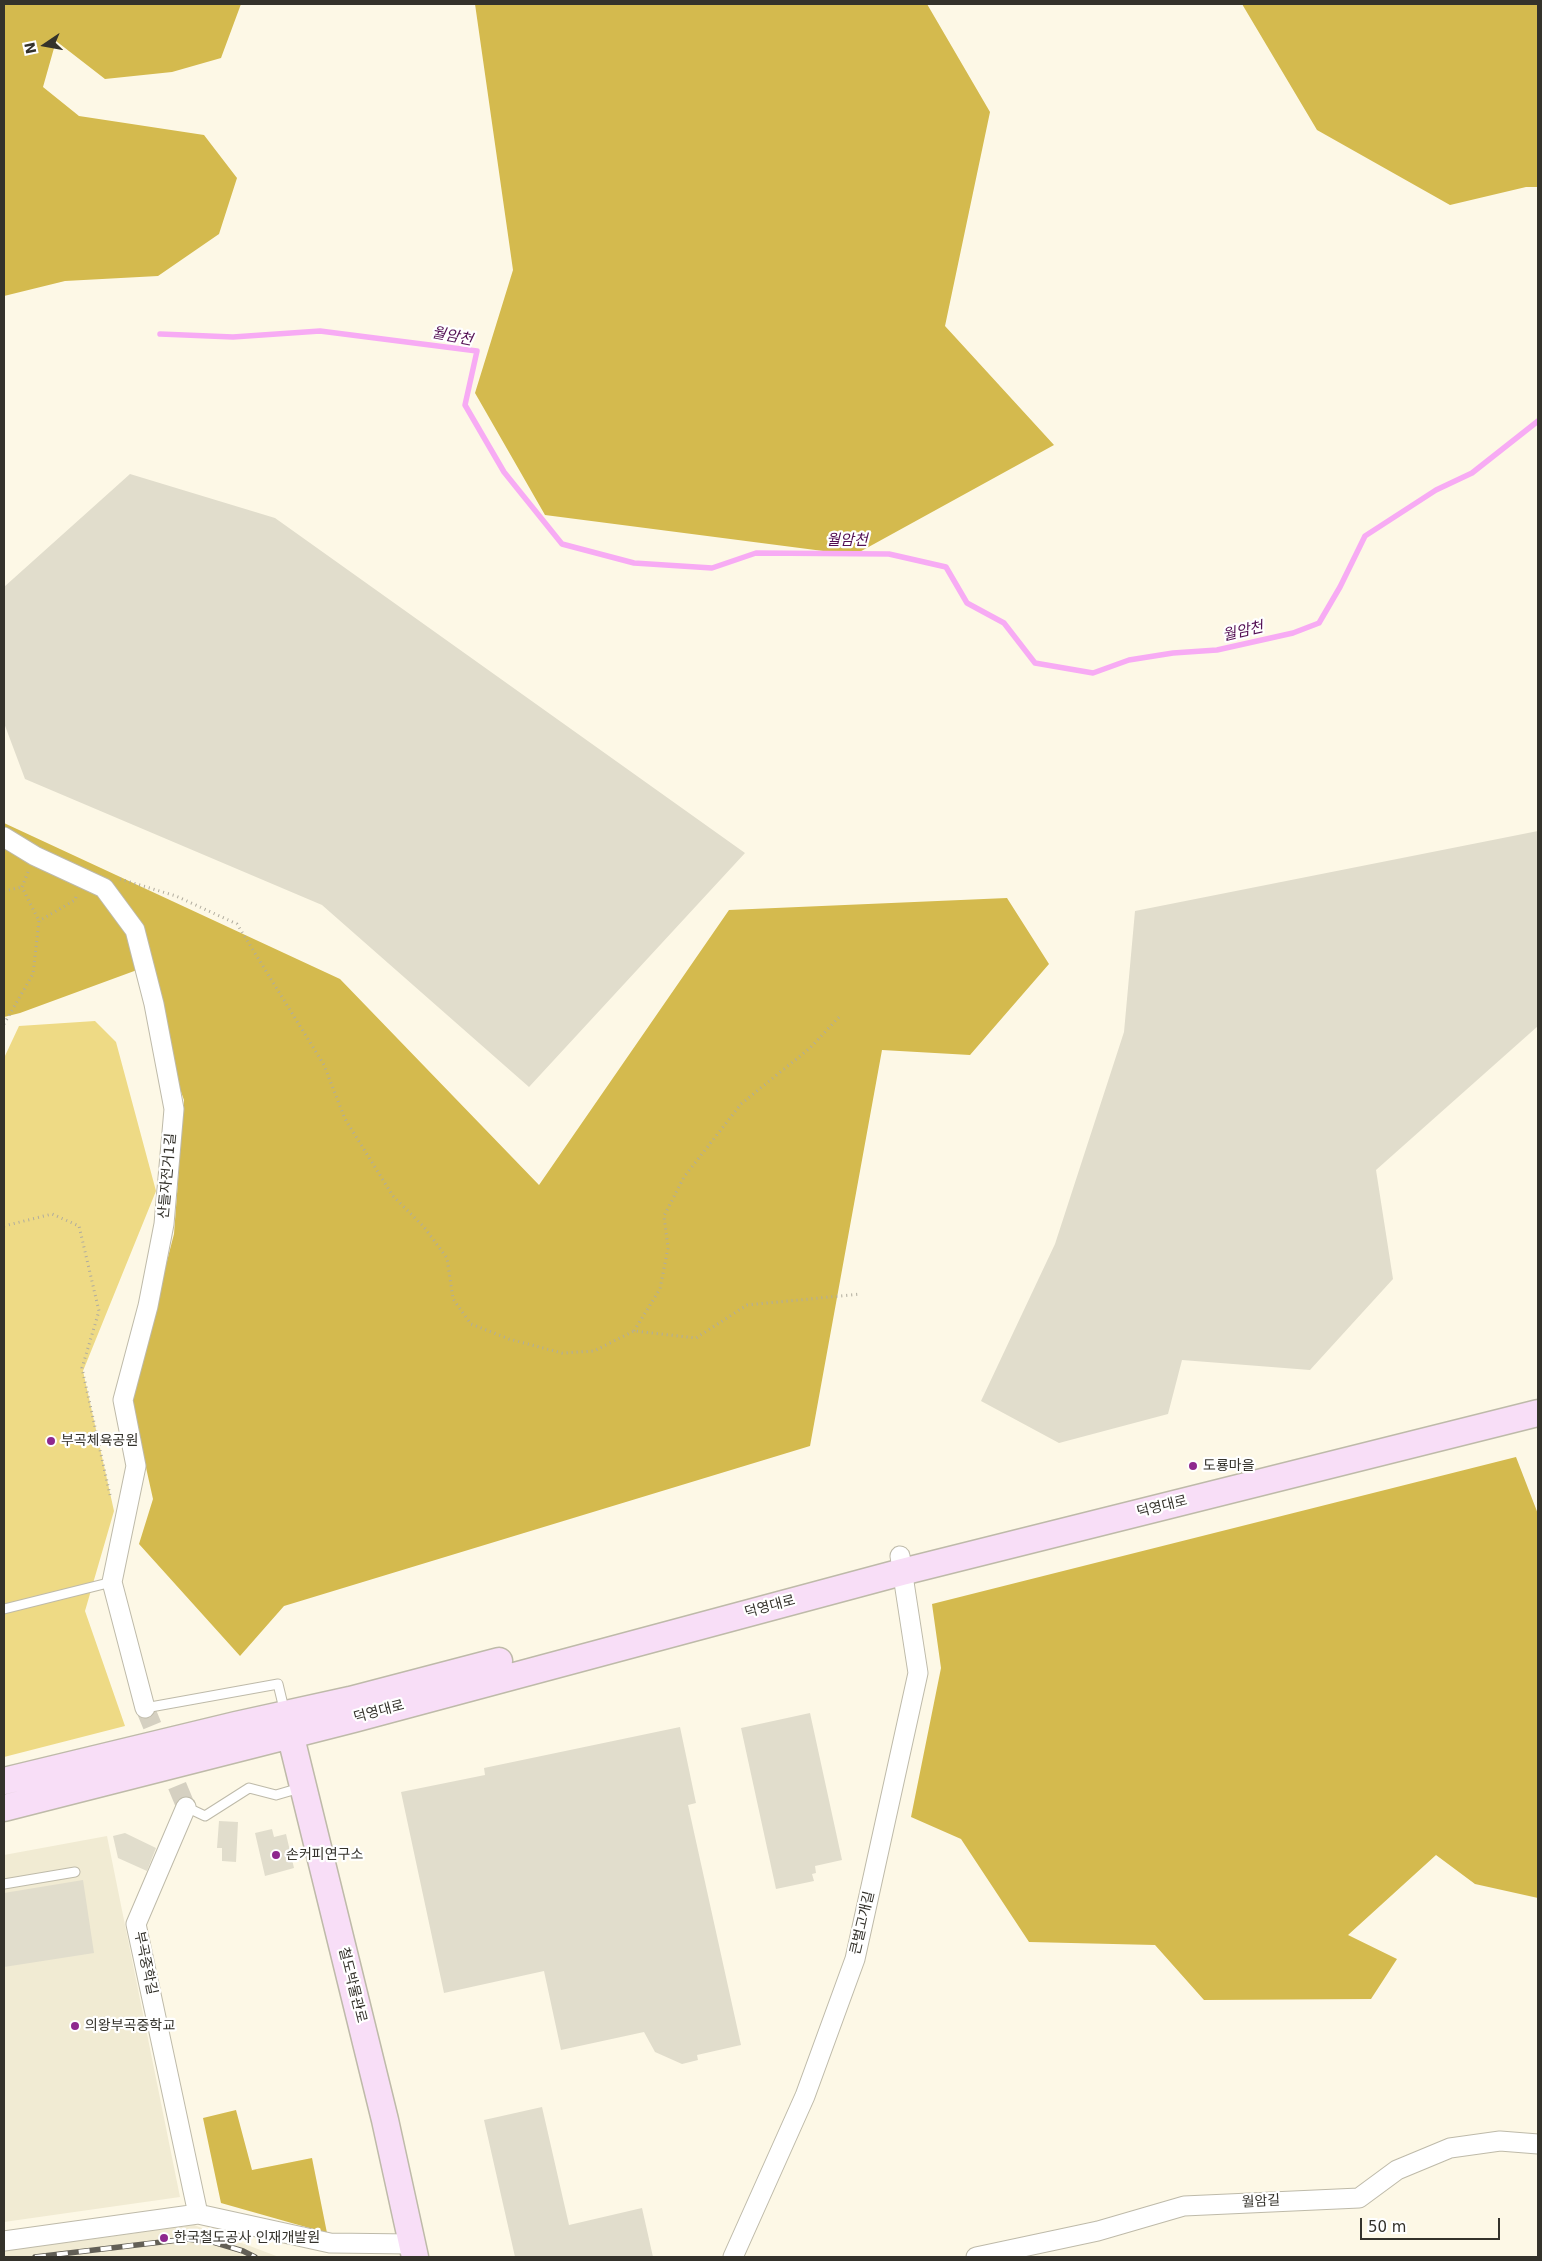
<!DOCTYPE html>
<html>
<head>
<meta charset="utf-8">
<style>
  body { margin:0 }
  #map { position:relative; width:1542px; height:2261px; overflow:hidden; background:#fdf8e6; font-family:"DejaVu Sans",sans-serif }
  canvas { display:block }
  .frame { position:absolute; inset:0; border:5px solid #34322b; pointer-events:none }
  .north { position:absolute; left:20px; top:20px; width:50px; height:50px; -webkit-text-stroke:4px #fff; paint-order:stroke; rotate:258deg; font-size:14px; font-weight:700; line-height:20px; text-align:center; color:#34322b }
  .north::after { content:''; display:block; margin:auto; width:18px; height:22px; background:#34322b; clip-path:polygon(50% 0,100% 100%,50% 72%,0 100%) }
  .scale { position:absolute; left:1360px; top:2218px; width:140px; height:22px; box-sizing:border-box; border:2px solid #34322b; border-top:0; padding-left:6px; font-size:15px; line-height:18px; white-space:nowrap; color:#34322b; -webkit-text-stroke:4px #fff; paint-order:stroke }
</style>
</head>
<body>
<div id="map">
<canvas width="1542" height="2261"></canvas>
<div class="frame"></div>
<div class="north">N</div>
<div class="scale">50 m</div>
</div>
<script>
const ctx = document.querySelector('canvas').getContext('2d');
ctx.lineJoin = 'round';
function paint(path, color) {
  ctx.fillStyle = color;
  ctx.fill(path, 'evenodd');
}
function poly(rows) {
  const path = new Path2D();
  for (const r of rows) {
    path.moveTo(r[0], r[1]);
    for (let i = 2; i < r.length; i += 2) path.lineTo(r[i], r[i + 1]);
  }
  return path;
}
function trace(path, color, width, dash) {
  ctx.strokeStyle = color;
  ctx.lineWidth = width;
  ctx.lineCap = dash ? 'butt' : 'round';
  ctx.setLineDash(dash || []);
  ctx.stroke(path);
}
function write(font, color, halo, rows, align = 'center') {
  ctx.font = font + ' "DejaVu Sans","Noto Sans KR",sans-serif';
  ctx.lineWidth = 4.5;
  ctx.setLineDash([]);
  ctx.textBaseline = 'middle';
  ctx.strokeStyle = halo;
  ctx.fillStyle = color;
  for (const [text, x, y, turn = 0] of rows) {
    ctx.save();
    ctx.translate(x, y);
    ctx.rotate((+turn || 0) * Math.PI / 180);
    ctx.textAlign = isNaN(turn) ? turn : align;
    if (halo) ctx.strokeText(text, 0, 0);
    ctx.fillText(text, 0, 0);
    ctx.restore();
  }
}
const built = poly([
  [107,1836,180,2197,4,2222,4,1855],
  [194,2225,279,2257,4,2257,4,2251]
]);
const green = poly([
  [95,1021,116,1042,156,1191,83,1371,114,1511,85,1611,125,1726,4,1757,4,1058,19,1026]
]);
const forest = poly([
  [4,4,241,4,221,58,172,72,105,79,56,41,43,87,79,116,204,135,237,178,219,234,158,276,65,281,4,296],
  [475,4,927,4,990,112,945,326,1054,445,854,555,545,515,475,393,513,270],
  [1242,4,1538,4,1538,187,1526,187,1450,205,1317,130],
  [4,823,340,979,539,1185,729,910,1007,898,1049,964,970,1055,882,1050,810,1446,284,1606,240,1656,139,1544,153,1499,131,1400,174,1234,184,1100,137,970,20,1013,4,1017],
  [1516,1457,1538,1514,1538,1898,1475,1884,1436,1855,1348,1935,1397,1959,1371,1999,1204,2000,1155,1945,1029,1942,961,1839,911,1817,941,1668,932,1604],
  [236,2110,252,2170,312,2158,327,2233,221,2203,203,2118]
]);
const stream = poly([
  [160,334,233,337,320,331,477,351,465,405,504,472,562,544,634,563,712,568,756,553,889,554,946,567,967,603,1004,623,1035,663,1093,673,1129,660,1173,653,1217,650,1293,633,1319,623,1340,587,1365,536,1436,490,1472,473,1538,421]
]);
const building = poly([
  [130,474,275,518,745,853,529,1087,322,905,25,779,4,723,4,587],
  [1538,831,1538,1026,1376,1170,1393,1279,1310,1370,1182,1360,1168,1414,1059,1443,981,1401,1055,1244,1124,1032,1135,911],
  [810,1713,842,1860,815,1866,816,1873,812,1874,814,1881,776,1889,741,1728],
  [680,1727,696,1803,688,1805,741,2045,697,2055,698,2060,682,2064,655,2052,644,2032,561,2050,544,1971,444,1993,401,1792,485,1775,484,1768],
  [219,1821,238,1822,236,1862,222,1861,222,1848,217,1848],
  [272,1829,274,1837,286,1834,294,1868,265,1876,255,1833],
  [125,1833,156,1848,147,1871,118,1858,113,1836],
  [83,1880,94,1953,4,1967,4,1893],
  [542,2107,569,2225,642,2208,653,2257,515,2257,484,2120]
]);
const streetTunnel = poly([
  [145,1708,186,1807]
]);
const path = poly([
  [28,872,22,887,39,921],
  [120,879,176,896,237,924,324,1065,345,1119,393,1196,424,1227,447,1258,453,1299,471,1324,509,1339,562,1353,594,1351,634,1331,696,1338,747,1305,861,1294],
  [4,891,22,887],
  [4,1024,33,974,39,921,75,900,77,894],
  [4,1226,52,1214,79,1226,99,1311,82,1368,110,1495],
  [634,1331,660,1289,668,1248,664,1216,684,1177,741,1104,810,1048,840,1016]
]);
const lane = poly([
  [4,1609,112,1582],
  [145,1708,278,1684,285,1713],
  [186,1807,205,1816,249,1788,276,1795,300,1788],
  [4,1884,75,1872]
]);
const street = poly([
  [4,837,35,856,104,888,135,930,154,1004,174,1109,164,1224,148,1306,123,1400,136,1466,112,1582,145,1708],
  [186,1807,136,1924,198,2214],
  [4,2241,198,2214,330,2243,412,2244],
  [733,2257,805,2096,855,1959,918,1673,900,1556],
  [976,2257,1098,2231,1184,2206,1359,2198,1397,2170,1450,2148,1500,2141,1538,2144]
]);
const secondary = poly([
  [286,1717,385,2120,415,2257],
  [4,1781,236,1725,350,1700,499,1661],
  [4,1808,354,1719,902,1572,1538,1413]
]);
const rail = poly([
  [35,2257,187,2239,213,2242,243,2251,255,2257]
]);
const markers = [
  [51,1441,5,"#8e288e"],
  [1193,1466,5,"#8e288e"],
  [276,1855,5,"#8e288e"],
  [75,2026,5,"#8e288e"],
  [164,2238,5,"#8e288e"]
];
const streetNames = [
  ["산들자전거1길",168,1176,-85],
  ["덕영대로",1162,1507,-14],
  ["덕영대로",770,1607,-15],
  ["덕영대로",379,1712,-15],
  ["큰벌고개길",863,1923,-77],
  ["부곡중학길",145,1963,78],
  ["철도박물관로",352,1985,76],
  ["월암길",1261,2202,-3]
];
const poiNames = [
  ["부곡체육공원",61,1441],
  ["도룡마을",1203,1466],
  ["손커피연구소",286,1855],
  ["의왕부곡중학교",85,2026],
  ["한국철도공사 인재개발원",174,2238]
];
const waterNames = [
  ["월암천",452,337,11],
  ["월암천",847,541],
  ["월암천",1243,632,-13]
];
paint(built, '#f1ebd3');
paint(green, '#eeda85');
paint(forest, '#d4ba4e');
trace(stream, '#f7abf4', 5.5);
paint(building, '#e1ddcc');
trace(streetTunnel, '#d5d0c1', 19, [19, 9]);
trace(lane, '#bebaa9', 11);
trace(street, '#bebaa9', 21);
trace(secondary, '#bebaa9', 29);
trace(path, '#b0ac9e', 3, [1, 4]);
trace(lane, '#fff', 9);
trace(street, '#fff', 19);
trace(secondary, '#f8def7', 26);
trace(rail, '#625f56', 5.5);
trace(rail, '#fff', 4, [11]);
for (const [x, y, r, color] of markers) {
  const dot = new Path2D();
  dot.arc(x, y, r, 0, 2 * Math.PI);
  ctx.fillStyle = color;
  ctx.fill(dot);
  trace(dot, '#fff', 2);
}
write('14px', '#34322b', '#fff', streetNames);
write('14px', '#34322b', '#fff', poiNames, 'left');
write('italic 15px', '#530f53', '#fff', waterNames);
</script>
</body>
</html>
